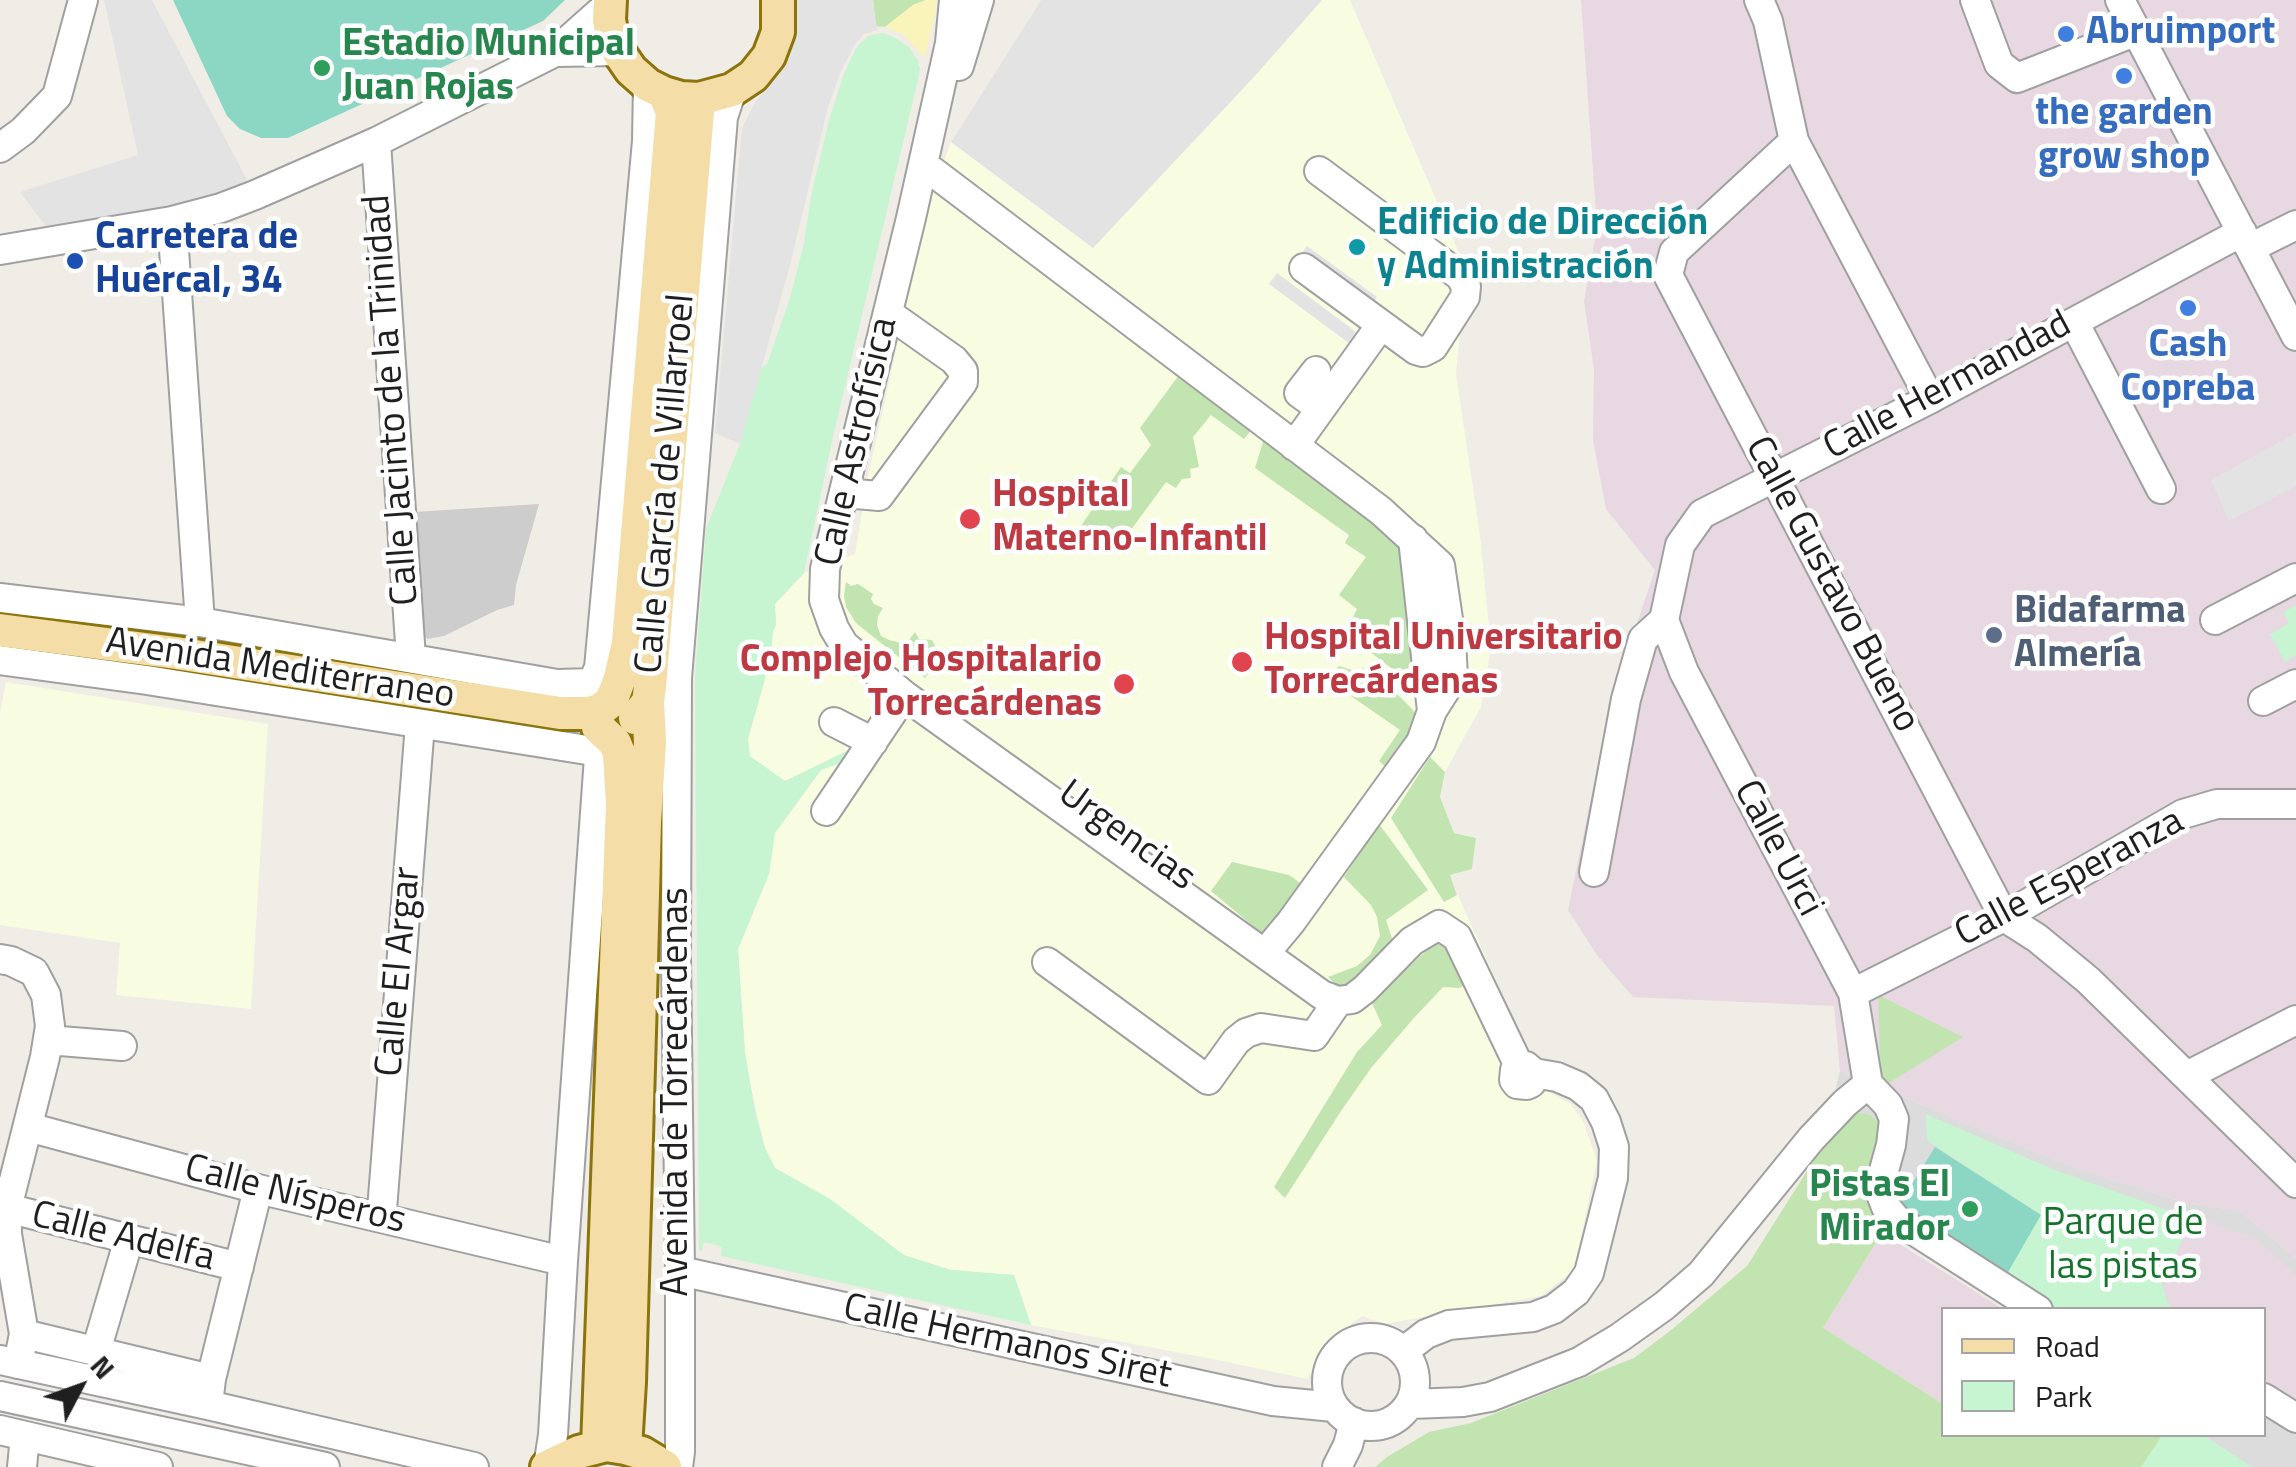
<!DOCTYPE html>
<html>
<head>
<meta charset="utf-8">
<style>
  body { margin:0 }
  #map { position:relative; width:2296px; height:1467px; overflow:hidden; background:#efede6; font-family:"Titillium Web",sans-serif }
  canvas { display:block }
  .legend { position:absolute; left:1941px; top:1307px; width:325px; height:130px; box-sizing:border-box; background:#fff; border:2px solid #a5a5a5; margin:0; padding:12px 18px; list-style:none; font-size:30px; color:#1f1f1f }
  .legend li { display:flex; align-items:center; gap:20px; height:50px }
  .legend b { width:50px; border:2px solid #a5a5a5 }
  .north { position:absolute; left:30px; top:1337px; width:100px; height:100px; -webkit-text-stroke:8px #fff; paint-order:stroke; rotate:49deg; font-size:28px; font-weight:700; line-height:40px; text-align:center; color:#1f1f1f }
  .north::after { content:''; display:block; margin:auto; width:35px; height:45px; background:#1f1f1f; clip-path:polygon(50% 0,100% 100%,50% 72%,0 100%) }
</style>
</head>
<body>
<div id="map">
<canvas width="2296" height="1467"></canvas>
<ul class="legend">
<li><b style="height:12px;background:#f4dda6"></b>Road</li>
<li><b style="height:28px;background:#c7f5d1"></b>Park</li>
</ul>
<div class="north">N</div>
</div>
<script>
const ctx = document.querySelector('canvas').getContext('2d');
ctx.lineJoin = 'round';
function paint(path, color) {
  ctx.fillStyle = color;
  ctx.fill(path, 'evenodd');
}
function poly(rows) {
  const path = new Path2D();
  for (const r of rows) {
    if (r.length === 3) {
      path.moveTo(r[0] + r[2], r[1]);
      path.arc(r[0], r[1], r[2], 0, 2 * Math.PI);
      continue;
    }
    path.moveTo(r[0], r[1]);
    for (let i = 2; i < r.length; i += 2) path.lineTo(r[i], r[i + 1]);
  }
  return path;
}
function trace(path, color, width, dash) {
  ctx.strokeStyle = color;
  ctx.lineWidth = width;
  ctx.lineCap = dash ? 'butt' : 'round';
  ctx.setLineDash(dash || []);
  ctx.stroke(path);
}
function write(font, color, halo, rows, align = 'center') {
  ctx.font = font + ' "Titillium Web",sans-serif';
  ctx.lineWidth = 9;
  ctx.setLineDash([]);
  ctx.textBaseline = 'middle';
  ctx.strokeStyle = halo;
  ctx.fillStyle = color;
  for (const [text, x, y, turn = 0] of rows) {
    ctx.save();
    ctx.translate(x, y);
    ctx.rotate((+turn || 0) * Math.PI / 180);
    ctx.textAlign = isNaN(turn) ? turn : align;
    if (halo) ctx.strokeText(text, 0, 0);
    ctx.fillText(text, 0, 0);
    ctx.restore();
  }
}
const residential = poly([
  [1840,1071,2072,1167,2183,1202,2240,1211,2296,1258,2296,1467,2236,1467,2188,1435,2264,1434,2264,1310,2007,1309,1889,1228,1834,1096]
]);
const industrial = poly([
  [1581,0,2296,0,2296,1258,2240,1211,2183,1202,2071,1167,1840,1071,1834,1006,1633,997,1597,955,1568,910,1611,700,1655,570,1606,509,1593,440,1594,369,1584,301,1597,227],
  [2193,1216,2258,1240,2296,1275,2296,1401,2264,1381,2264,1310,2174,1309,2169,1306,2162,1285],
  [1882,1233,2003,1309,1944,1310,1943,1404,1823,1328]
]);
const education = poly([
  [1041,0,1350,0,1466,269,1456,374,1480,535,1491,647,1481,707,1445,772,1440,797,1454,833,1476,838,1472,869,1449,875,1545,1090,1571,1104,1583,1121,1597,1161,1574,1270,1541,1296,1384,1324,1362,1316,1334,1337,1307,1379,1213,1359,1031,1325,1014,1275,951,1270,904,1255,830,1199,775,1168,765,1148,750,1084,745,1053,738,949,769,874,775,833,821,770,838,764,844,752,785,781,749,756,748,739,770,661,773,632,776,625,775,604,804,573,855,554,867,481,930,198,951,142],
  [6,682,268,724,251,1009,116,995,120,943,0,925,0,713]
]);
const religious = poly([
  [539,504,516,585,514,605,497,610,444,636,427,639,421,629,414,512]
]);
const grass = poly([
  [873,0,926,0,913,5,885,27,876,26],
  [1179,375,1252,429,1244,439,1211,415,1193,437,1199,467,1190,469,1191,478,1182,479,1176,488,1166,482,1125,538,1117,533,1108,546,1081,526,1121,467,1130,473,1151,445,1140,428],
  [1268,426,1413,539,1424,693,1361,645,1354,635,1352,619,1357,609,1339,595,1366,557,1345,543,1349,535,1255,468],
  [846,582,851,586,858,584,873,594,871,599,874,604,883,608,878,616,877,625,881,636,889,640,901,643,909,640,915,632,919,639,932,640,938,651,946,650,925,678,856,623,846,607,844,596],
  [1339,666,1358,672,1363,668,1398,695,1421,718,1392,773,1379,761,1400,730,1351,696,1356,687,1335,671],
  [1430,757,1445,772,1440,797,1454,833,1476,838,1472,869,1450,875,1457,895,1444,902,1391,818],
  [1379,824,1428,890,1386,920,1395,948,1343,991,1328,977,1357,966,1370,955,1380,936,1377,917,1371,905,1344,877],
  [1232,862,1289,875,1303,885,1266,937,1211,891],
  [1435,943,1441,943,1454,956,1467,984,1459,988,1443,987,1413,1019,1371,1068,1341,1111,1285,1198,1274,1187,1357,1052,1382,1025,1371,1001],
  [1878,995,1963,1037,1881,1088],
  [1854,1112,1870,1115,1879,1123,1870,1177,1889,1228,1882,1233,1823,1328,1943,1404,1944,1434,2188,1434,2197,1467,1375,1467,1387,1457,1429,1432,1471,1423,1634,1358,1670,1331,1747,1266,1814,1160]
]);
const sand = poly([
  [926,0,936,0,936,9,925,58,904,35,885,27,913,5]
]);
const park = poly([
  [882,33,892,36,909,47,918,61,920,69,917,84,833,437,804,573,775,604,776,625,773,632,770,661,748,739,750,756,785,781,847,751,838,764,821,770,775,833,769,874,738,949,745,1053,756,1116,765,1148,775,1168,830,1199,904,1255,951,1270,1014,1275,1031,1325,721,1256,722,1247,704,1242,702,1251,699,1250,695,678,706,529,740,444,760,369,767,364,790,298,804,243,811,196,828,124,843,76,856,48,868,36],
  [2296,605,2296,655,2285,662,2270,634,2289,623,2283,612],
  [1926,1114,2052,1169,2192,1219,2162,1284,2169,1306,2174,1309,2058,1309,2008,1272,2040,1214,1935,1146,1927,1139],
  [2163,1434,2203,1435,2252,1467,2141,1467]
]);
const pitch = poly([
  [173,0,565,0,543,21,288,138,261,138,240,129,227,116],
  [1935,1147,2041,1215,2008,1272,1900,1203]
]);
const parking = poly([
  [104,0,152,0,255,195,56,240,20,192,138,155],
  [797,0,873,0,877,30,864,34,855,44,840,73,828,107,789,269,740,444,715,433,741,138,743,126,756,101,787,63,791,54],
  [1041,0,1322,0,1253,78,1093,248,951,142],
  [1307,246,1377,297,1369,308,1299,257],
  [1277,273,1356,332,1349,343,1269,284],
  [2296,433,2296,486,2229,521,2211,480]
]);
const minor = poly([
  [954,0,950,43,911,218,825,569,824,600,834,628,844,645,904,695,1322,995,1338,1001],
  [1759,0,1768,21,1794,141,1930,399],
  [1975,0,1999,64,2017,78,2137,31],
  [2120,0,2296,336],
  [555,52,618,51],
  [959,66,979,0],
  [1794,141,1674,252,1668,275,2004,917,2037,938,2088,980,2296,1183],
  [376,142,411,658],
  [0,148,23,131,57,96,83,0],
  [932,171,1381,511,1440,565,1451,639,1453,678,1432,711,1421,742,1291,922,1266,952],
  [172,221,200,622],
  [2250,248,2296,225],
  [0,250,172,221,221,208,255,195,376,142,555,52,609,4],
  [1304,268,1416,350,1423,352,1433,347,1465,297,1466,286,1460,276,1319,171],
  [2074,322,2161,489],
  [1316,371,1299,393,1320,408],
  [1294,446,1381,325],
  [844,493,879,496,963,382,963,371,954,360,889,314],
  [1413,539,1432,711],
  [0,598,200,622,557,684,592,683,599,668,647,141,648,85],
  [1664,620,1680,545,1702,514,1930,399,2242,232],
  [1664,620,1684,672,1853,993,1868,1084],
  [2215,620,2296,578],
  [0,660,147,680,587,750,594,752,599,757,563,1261,553,1435,548,1467],
  [2263,701,2296,684],
  [834,722,873,742],
  [826,811,904,695],
  [1594,872,1626,699,1643,639,1664,620],
  [0,959,11,961,34,972,46,995,50,1026,45,1057,7,1208,7,1234,24,1334,18,1364],
  [1047,962,1208,1080,1236,1041,1246,1033,1261,1028,1314,1036,1338,1001,1352,999,1365,989,1412,941,1439,925,1457,937,1519,1066],
  [1853,993,2004,917,2183,814,2217,804,2296,804],
  [48,1040,122,1046],
  [2187,1076,2296,1020],
  [28,1127,258,1189,563,1261],
  [7,1208,239,1267],
  [385,1219,382,1210,420,724],
  [680,1271,1273,1401,1334,1407],
  [24,1334,211,1379],
  [1371,1382,44],
  [96,1351,129,1239],
  [1404,1351,1426,1334,1449,1325,1533,1317,1554,1309,1576,1292,1589,1273,1613,1178,1614,1147,1606,1122,1594,1099,1578,1086,1557,1077,1534,1073,1526,1066,1519,1066,1515,1070,1514,1080,1517,1084,1527,1085,1531,1083,1534,1073],
  [0,1360,208,1405,474,1467],
  [0,1396,325,1467],
  [2264,1398,2296,1418],
  [1411,1404,1463,1402,1490,1397,1579,1362,1619,1338,1664,1306,1701,1274,1811,1139,1845,1103,1868,1084,1888,1105,1894,1119,1891,1145,1883,1174,1881,1194,1886,1207,1896,1219,2038,1310],
  [208,1405,211,1379,258,1189],
  [0,1430,158,1467],
  [22,1467,25,1436],
  [678,1467,680,1452,680,1271,676,957,677,678,723,117,732,90],
  [1337,1467,1348,1445,1354,1422]
]);
const major = poly([
  [610,0,609,20,612,36,618,51,631,70,648,85,664,93,681,98,699,99,732,90,753,76,769,56,778,32,778,0],
  [0,630,176,653,560,713,589,713,600,710,609,703,614,694,620,678,628,643,672,112,664,93],
  [635,718,648,702,650,687,699,99],
  [598,1447,622,803,619,753,615,743,598,727],
  [625,1448,629,1382,645,822,650,742,648,702],
  [547,1467,579,1452,606,1445,625,1448,642,1453,665,1467]
]);
const markers = [
  [2066,34,10,"#3f7fe0"],
  [322,68,10,"#2e9e5b"],
  [2124,76,10,"#3f7fe0"],
  [1357,247,10,"#0f9aa8"],
  [75,261,10,"#1a4fb4"],
  [2188,308,10,"#3f7fe0"],
  [970,519,12,"#e0444e"],
  [1994,635,10,"#5c6f8a"],
  [1242,662,12,"#e0444e"],
  [1124,684,12,"#e0444e"],
  [1970,1209,10,"#2e9e5b"]
];
const shopNames = [
  ["Abruimport",2086,34,"left"],
  ["the garden",2124,115],
  ["grow shop",2124,159],
  ["Cash",2188,347],
  ["Copreba",2188,391]
];
const leisureNames = [
  ["Estadio Municipal",342,46],
  ["Juan Rojas",342,90],
  ["Pistas El",1950,1187,"right"],
  ["Mirador",1950,1231,"right"]
];
const cultureNames = [
  ["Edificio de Dirección",1377,225],
  ["y Administración",1377,269]
];
const transitNames = [
  ["Carretera de",95,239],
  ["Huércal, 34",95,283]
];
const streetNames = [
  ["Calle Hermandad",1948,387,-28],
  ["Calle Jacinto de la Trinidad",393,400,-94],
  ["Calle Astrofísica",858,442,-77],
  ["Calle García de Villarroel",667,484,-85],
  ["Calle Gustavo Bueno",1831,585,62],
  ["Avenida Mediterraneo",280,670,9],
  ["Urgencias",1126,837,36],
  ["Calle Urci",1777,849,62],
  ["Calle Esperanza",2070,879,-28],
  ["Calle El Argar",400,972,-85],
  ["Avenida de Torrecárdenas",678,1092,-90],
  ["Calle Nísperos",295,1196,14],
  ["Calle Adelfa",123,1238,14],
  ["Calle Hermanos Siret",1007,1343,12]
];
const healthNames = [
  ["Hospital",992,497],
  ["Materno-Infantil",992,541],
  ["Hospital Universitario",1264,640],
  ["Torrecárdenas",1264,684],
  ["Complejo Hospitalario",1102,662,"right"],
  ["Torrecárdenas",1102,706,"right"]
];
const serviceNames = [
  ["Bidafarma",2014,613],
  ["Almería",2014,657]
];
const parkNames = [
  ["Parque de",2123,1225],
  ["las pistas",2123,1269]
];
paint(residential, '#dddcdc');
paint(industrial, '#e7d8e2');
paint(education, '#f8fce1');
paint(religious, '#cdcdcd');
paint(grass, '#c2e4b0');
paint(sand, '#f9f5ba');
paint(park, '#c7f5d1');
paint(pitch, '#8bd7c4');
paint(parking, '#e3e3e3');
trace(minor, '#a0a0a0', 32);
trace(major, '#8c740d', 38);
trace(minor, '#fff', 28);
trace(major, '#f4dda6', 32);
for (const [x, y, r, color] of markers) {
  const dot = new Path2D();
  dot.arc(x, y, r, 0, 2 * Math.PI);
  ctx.fillStyle = color;
  ctx.fill(dot);
  trace(dot, '#fff', 4);
}
write('bold 38px', '#366cbe', '#fff', shopNames);
write('bold 38px', '#27864d', '#fff', leisureNames, 'left');
write('bold 38px', '#0d838f', '#fff', cultureNames, 'left');
write('bold 38px', '#164399', '#fff', transitNames, 'left');
write('38px', '#1f1f1f', '#fff', streetNames);
write('bold 38px', '#be3a42', '#fff', healthNames, 'left');
write('bold 38px', '#4e5e75', '#fff', serviceNames, 'left');
write('38px', '#15742b', '#fff', parkNames);
</script>
</body>
</html>
